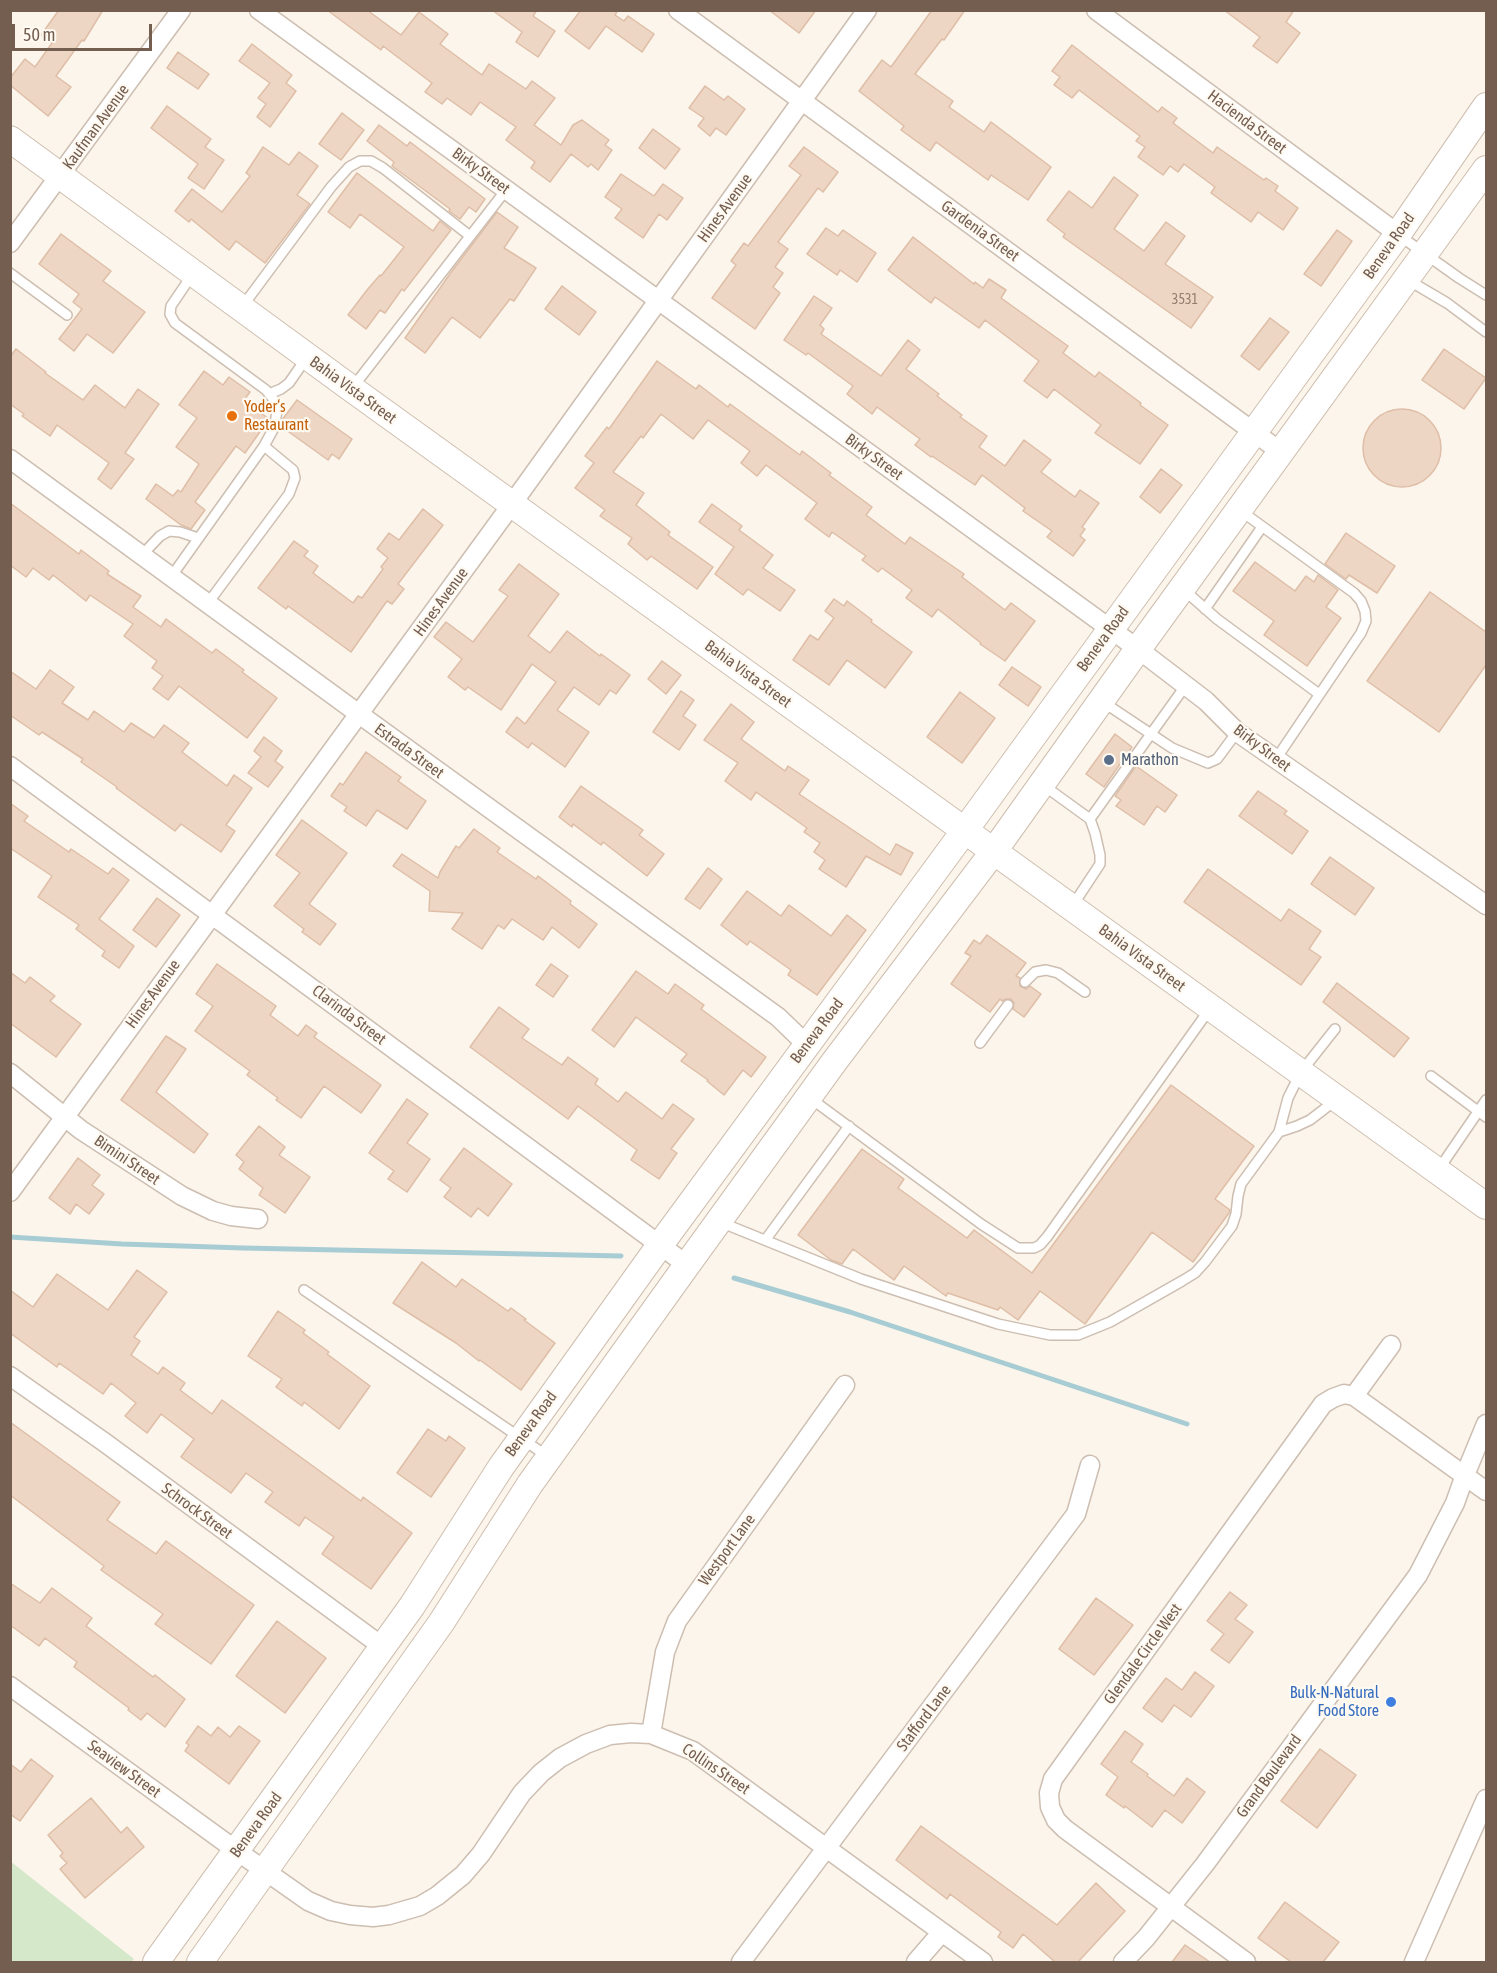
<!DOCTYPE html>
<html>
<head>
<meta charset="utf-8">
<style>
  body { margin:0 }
  #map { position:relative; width:1497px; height:1973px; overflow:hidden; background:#fbf5eb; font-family:"Asap Condensed",sans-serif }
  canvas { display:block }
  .frame { position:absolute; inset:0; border:12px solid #745e50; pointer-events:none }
  .scale { position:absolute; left:12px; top:24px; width:140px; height:27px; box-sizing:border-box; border:3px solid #745e50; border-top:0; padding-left:8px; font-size:18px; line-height:21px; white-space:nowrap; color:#745e50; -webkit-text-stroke:4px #fef9f1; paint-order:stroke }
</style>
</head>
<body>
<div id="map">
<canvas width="1497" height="1973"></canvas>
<div class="frame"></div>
<div class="scale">50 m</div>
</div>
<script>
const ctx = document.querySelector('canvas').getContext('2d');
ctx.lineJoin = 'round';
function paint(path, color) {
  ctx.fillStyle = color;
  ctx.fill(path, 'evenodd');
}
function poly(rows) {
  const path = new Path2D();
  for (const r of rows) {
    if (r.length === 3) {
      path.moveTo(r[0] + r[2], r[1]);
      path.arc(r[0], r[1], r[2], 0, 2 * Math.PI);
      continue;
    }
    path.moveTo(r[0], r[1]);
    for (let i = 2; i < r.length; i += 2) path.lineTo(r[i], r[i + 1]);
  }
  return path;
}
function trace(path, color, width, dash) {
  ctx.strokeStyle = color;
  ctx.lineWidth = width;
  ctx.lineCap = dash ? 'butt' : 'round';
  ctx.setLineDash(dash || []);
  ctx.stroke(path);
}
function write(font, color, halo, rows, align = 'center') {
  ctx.font = font + ' "Asap Condensed",sans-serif';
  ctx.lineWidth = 4.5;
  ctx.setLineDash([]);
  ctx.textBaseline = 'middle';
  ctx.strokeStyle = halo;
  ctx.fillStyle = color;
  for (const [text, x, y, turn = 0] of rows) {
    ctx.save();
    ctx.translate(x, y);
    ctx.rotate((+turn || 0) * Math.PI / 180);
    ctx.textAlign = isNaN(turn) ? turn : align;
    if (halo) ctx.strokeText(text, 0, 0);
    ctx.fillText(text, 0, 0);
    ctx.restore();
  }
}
const green = poly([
  [10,1861,134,1959,131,1962,11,1962]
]);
const stream = poly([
  [10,1237,122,1244,243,1248,621,1256],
  [734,1278,850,1312,1187,1424]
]);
const building = poly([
  [59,10,103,10,84,41,82,40,56,76,71,87,48,116,10,85,10,78,25,59,35,67,52,43,41,35,59,10],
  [327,10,367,10,401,35,419,12,448,34,440,44,482,75,489,64,526,89,532,81,555,98,534,125,561,145,573,125,582,120,609,140,605,145,612,150,598,170,591,164,588,167,571,154,550,182,531,168,535,162,506,140,516,127,480,102,471,115,447,98,442,104,425,92,432,83,383,46,381,50,327,10],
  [492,10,537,10,533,16,555,31,538,57,516,42,522,32,492,10],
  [581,10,618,10,615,15,624,21,628,16,654,34,642,52,606,26,589,49,565,31,581,10],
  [769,10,816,10,799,33,769,10],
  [932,10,965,10,944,40,942,39,915,74,953,101,949,107,984,132,991,122,1051,167,1028,200,991,175,988,180,936,142,930,151,901,130,904,126,859,91,882,60,891,67,932,10],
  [1224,10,1294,10,1286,22,1300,33,1277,63,1253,46,1260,37,1224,10],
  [252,44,292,75,286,83,296,91,270,127,257,117,266,104,258,98,270,83,239,61,252,44],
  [1072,45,1158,112,1162,107,1177,118,1173,123,1213,153,1217,147,1264,180,1266,178,1278,186,1275,191,1298,208,1283,230,1258,212,1251,222,1211,193,1215,187,1184,164,1178,172,1170,166,1163,175,1138,157,1145,147,1136,141,1140,136,1079,90,1072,98,1054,85,1060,77,1052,71,1072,45],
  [178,52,209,74,198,89,167,68,178,52],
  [705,86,724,100,728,96,745,109,726,135,716,128,710,136,698,126,704,118,689,108,705,86],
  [167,106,211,139,205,147,224,160,204,189,188,178,198,164,151,128,167,106],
  [342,113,364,130,341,160,319,144,342,113],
  [379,125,407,146,410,142,485,199,476,212,469,207,460,219,449,211,450,209,392,166,394,162,367,141,379,125],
  [653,129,680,149,665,169,639,148,653,129],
  [263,147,289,165,299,152,318,166,297,195,310,204,265,263,236,241,229,250,191,219,189,222,175,211,192,189,222,212,250,176,246,173,263,147],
  [804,147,838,172,823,192,818,188,778,242,788,249,775,267,783,273,773,287,780,293,755,329,712,298,736,265,731,261,744,243,748,246,801,175,789,166,804,147],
  [357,173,433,231,440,221,451,230,404,291,402,289,385,313,380,310,366,329,348,315,367,290,380,275,381,276,404,247,360,214,350,228,328,212,357,173],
  [621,174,654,196,663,184,683,198,667,220,659,214,643,238,615,218,622,209,605,197,621,174],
  [1114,177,1138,195,1114,229,1144,251,1166,222,1185,236,1165,264,1213,297,1191,328,1063,237,1065,234,1047,220,1069,191,1092,208,1114,177],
  [497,212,518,227,504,248,536,268,514,301,510,299,480,338,452,317,425,353,405,338,452,271,497,212],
  [826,228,838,236,843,230,876,253,857,282,840,270,837,275,807,254,826,228],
  [1337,230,1352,241,1321,286,1304,274,1337,230],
  [61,234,111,271,103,281,145,312,113,353,87,334,74,351,59,339,82,309,73,302,79,294,39,264,61,234],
  [913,237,974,284,975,282,983,288,989,279,1006,290,1001,298,1068,346,1063,353,1095,377,1099,372,1141,403,1140,405,1168,425,1140,464,1095,433,1101,425,1054,389,1047,398,1024,381,1039,361,985,320,979,328,935,297,931,303,888,270,913,237],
  [562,286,596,312,579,335,545,309,562,286],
  [814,296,832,308,820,325,824,329,821,334,881,376,908,340,920,350,906,369,939,394,937,396,962,415,960,417,987,436,979,447,1005,466,1024,440,1051,460,1041,472,1075,497,1080,490,1099,503,1082,527,1085,529,1080,536,1085,540,1073,556,1047,537,1052,531,1023,511,1025,508,982,475,975,485,932,456,931,457,915,445,920,439,877,407,872,414,847,394,853,386,808,353,806,355,784,340,814,296],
  [1270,318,1289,332,1259,370,1241,356,1270,318],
  [16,349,46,372,45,373,83,400,95,385,125,408,138,389,159,404,125,453,134,459,111,489,98,479,109,463,57,425,50,436,22,416,24,414,10,404,10,357,16,349],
  [1444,349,1486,378,1464,409,1422,380,1444,349],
  [657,361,696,389,699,385,728,407,730,404,800,455,802,451,831,473,829,475,872,507,866,515,905,544,910,537,964,574,962,577,1005,610,1011,603,1035,621,1005,661,980,644,981,643,938,609,932,617,906,598,912,590,882,568,878,572,862,560,866,556,832,532,829,537,805,519,817,503,766,465,757,476,741,463,750,451,708,420,693,439,661,414,643,438,641,436,613,472,644,493,636,505,670,532,668,535,713,567,697,589,651,556,647,560,628,544,632,538,600,516,605,510,575,488,594,463,585,456,607,427,609,429,657,361],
  [204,371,223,385,229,377,250,392,244,400,269,419,245,453,236,446,195,502,205,510,191,529,181,525,146,499,156,484,173,496,178,490,181,492,199,464,176,447,197,418,179,405,204,371],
  [297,400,352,439,339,459,332,454,328,460,282,427,282,420,297,400],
  [1402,448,39],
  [1161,469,1182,485,1160,513,1140,497,1161,469],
  [10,503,79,554,81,550,109,571,107,574,141,596,133,607,161,627,166,619,212,653,216,649,244,670,242,672,277,698,247,738,179,686,168,700,153,689,163,676,152,668,157,661,124,636,133,624,90,595,86,601,53,575,49,580,33,568,26,577,10,565,10,503],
  [712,504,742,526,739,530,773,555,763,568,795,590,780,611,748,589,743,595,715,574,734,547,699,522,712,504],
  [423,509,443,525,398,584,404,589,392,604,387,601,351,652,288,606,286,609,258,588,294,541,308,551,304,556,318,566,313,573,353,603,358,596,362,598,383,569,381,567,388,558,377,549,389,533,399,540,423,509],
  [1346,533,1395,566,1377,593,1349,575,1346,579,1325,564,1346,533],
  [1255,562,1295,591,1306,576,1314,582,1318,575,1338,590,1326,607,1341,618,1307,666,1264,635,1274,621,1233,591,1255,562],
  [519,564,559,594,528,636,550,653,567,631,600,656,601,654,630,675,616,694,610,690,599,705,574,687,557,710,589,732,565,767,532,743,528,748,506,732,517,717,525,724,556,682,532,664,501,710,468,687,465,690,448,677,462,659,434,637,446,622,473,642,508,596,499,590,519,564],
  [1430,592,1486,632,1486,665,1439,732,1367,681,1430,592],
  [834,599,844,606,847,601,872,620,871,622,912,652,885,688,847,660,829,685,793,660,810,635,818,640,834,618,825,611,834,599],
  [662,661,681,675,666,694,648,679,662,661],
  [1012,667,1041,687,1028,706,999,685,1012,667],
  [50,670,74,687,62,703,88,720,94,711,124,732,131,723,154,738,164,725,189,743,182,752,227,786,234,775,252,788,226,825,235,831,221,852,181,824,175,831,116,788,117,787,81,762,83,759,42,732,39,735,10,715,10,671,36,689,50,670],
  [681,691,694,700,683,716,696,725,679,750,653,732,681,691],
  [960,692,995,718,962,763,927,737,960,692],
  [731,704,754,722,741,739,785,771,788,766,809,780,799,794,890,855,896,844,913,853,901,875,866,856,846,887,819,869,825,860,814,852,820,843,804,832,807,828,756,792,751,800,725,781,738,763,704,740,731,704],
  [1115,734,1132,747,1104,787,1086,774,1115,734],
  [264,737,282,751,275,761,283,767,268,787,248,773,261,757,254,751,264,737],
  [366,752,401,777,398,781,426,801,407,829,377,810,366,826,344,811,347,807,331,796,340,783,343,785,366,752],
  [1136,766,1177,795,1165,812,1157,806,1144,825,1116,806,1121,800,1115,796,1136,766],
  [581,786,643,830,639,835,664,854,647,876,603,842,601,845,573,824,572,827,559,817,581,786],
  [1258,791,1287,811,1284,814,1308,831,1292,854,1239,816,1258,791],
  [10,803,28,816,24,821,69,852,71,849,108,874,113,868,129,880,99,919,134,946,119,968,102,956,105,951,76,929,79,925,38,897,52,876,10,848,10,803],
  [302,820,347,853,309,904,336,924,320,945,302,932,304,929,274,906,300,873,276,855,302,820],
  [474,829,500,848,497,852,536,879,538,876,571,901,570,904,597,924,579,948,552,927,543,940,512,919,504,929,498,925,482,949,452,929,463,913,429,911,430,891,393,866,402,854,438,878,440,872,456,846,459,848,474,829],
  [1330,857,1374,888,1355,915,1311,884,1330,857],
  [708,868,722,879,700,909,685,899,708,868],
  [1208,869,1281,921,1289,909,1321,931,1309,949,1321,957,1301,985,1184,902,1208,869],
  [747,891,781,916,789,905,831,936,847,915,866,930,817,995,788,975,791,970,750,941,747,945,721,925,747,891],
  [157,898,180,915,156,947,133,930,157,898],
  [987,935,1026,963,1016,976,1020,978,1020,986,1026,989,1030,986,1041,994,1024,1017,1013,1009,1014,1003,1011,999,1006,999,1002,1001,1000,999,990,1012,951,984,971,956,965,953,974,940,980,944,987,935],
  [217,964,276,1006,270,1015,298,1036,306,1025,317,1033,314,1037,381,1085,361,1113,324,1086,301,1118,276,1100,278,1098,247,1075,250,1071,195,1031,213,1006,196,994,217,964],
  [551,964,568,976,553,997,536,985,551,964],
  [636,971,668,994,675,984,704,1005,701,1009,766,1057,751,1077,743,1070,724,1095,707,1081,708,1080,681,1061,687,1054,636,1017,614,1047,592,1030,636,971],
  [10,972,25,983,30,977,55,996,50,1001,81,1024,56,1057,10,1023,10,972],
  [1337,983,1409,1038,1394,1057,1323,1002,1337,983],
  [499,1007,529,1029,522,1038,562,1065,568,1057,598,1079,595,1084,618,1102,626,1092,662,1119,673,1104,694,1119,671,1149,677,1153,659,1179,631,1160,637,1150,578,1106,568,1119,470,1047,499,1007],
  [166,1036,186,1049,156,1092,208,1134,194,1153,121,1100,166,1036],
  [1171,1085,1254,1146,1215,1199,1230,1210,1229,1213,1193,1262,1152,1232,1085,1324,1040,1291,1018,1320,1000,1307,998,1310,948,1293,946,1296,904,1266,894,1280,853,1249,842,1264,831,1260,798,1235,862,1149,904,1179,898,1188,967,1238,974,1230,1032,1273,1171,1085],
  [407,1099,428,1114,407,1143,430,1159,407,1192,388,1179,394,1171,369,1153,407,1099],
  [259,1126,285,1147,279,1155,310,1177,285,1213,259,1195,263,1188,239,1169,244,1162,236,1155,259,1126],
  [464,1148,512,1184,488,1216,478,1208,471,1217,444,1197,451,1188,440,1180,464,1148],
  [78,1158,100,1175,92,1185,104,1194,89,1214,76,1204,70,1214,49,1198,78,1158],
  [422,1262,456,1287,462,1279,508,1311,511,1308,526,1319,524,1320,555,1343,521,1390,480,1360,479,1361,456,1343,393,1303,422,1262],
  [137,1270,167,1292,134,1337,140,1341,131,1355,158,1374,163,1367,185,1383,180,1390,212,1414,222,1400,361,1501,363,1497,412,1533,371,1589,322,1554,334,1537,305,1517,299,1526,265,1502,273,1492,246,1473,231,1493,181,1457,194,1439,161,1414,147,1433,125,1416,136,1403,111,1383,103,1394,59,1363,57,1367,10,1333,10,1290,33,1307,57,1274,108,1310,137,1270],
  [278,1311,305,1330,303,1333,329,1352,327,1354,370,1386,339,1429,304,1402,302,1406,276,1387,282,1379,248,1356,278,1311],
  [10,1422,120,1502,107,1520,156,1554,166,1541,254,1605,211,1664,155,1624,163,1614,101,1570,104,1566,10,1495,10,1422],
  [428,1429,446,1441,449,1436,465,1448,431,1497,397,1473,428,1429],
  [10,1583,40,1603,52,1588,92,1618,86,1626,153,1677,155,1675,185,1699,165,1727,147,1713,141,1720,128,1710,129,1708,74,1667,77,1662,45,1638,39,1646,10,1625,10,1583],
  [1230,1592,1247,1605,1235,1619,1253,1632,1229,1663,1211,1650,1224,1634,1207,1621,1230,1592],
  [1096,1598,1133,1625,1094,1675,1059,1649,1096,1598],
  [277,1621,326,1658,285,1713,236,1676,277,1621],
  [1195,1672,1214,1686,1191,1717,1174,1705,1162,1722,1143,1708,1166,1678,1182,1690,1195,1672],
  [198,1726,211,1736,218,1727,230,1737,239,1726,260,1741,229,1784,185,1751,189,1745,186,1743,198,1726],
  [1125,1731,1143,1744,1131,1762,1148,1774,1147,1776,1174,1796,1187,1778,1205,1792,1182,1823,1165,1810,1152,1827,1125,1806,1124,1808,1106,1795,1118,1777,1101,1764,1125,1731],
  [1320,1749,1356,1775,1317,1828,1281,1801,1320,1749],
  [31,1759,53,1776,20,1821,10,1814,10,1764,21,1772,31,1759],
  [91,1798,121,1833,127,1827,144,1847,85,1898,60,1869,67,1863,60,1856,63,1853,48,1835,91,1798],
  [921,1826,1057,1925,1096,1883,1125,1911,1078,1962,1055,1962,1023,1934,1013,1948,998,1937,1001,1932,950,1894,947,1899,896,1860,921,1826],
  [1285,1902,1339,1942,1323,1962,1291,1962,1258,1938,1285,1902],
  [1185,1945,1210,1962,1172,1962,1185,1945]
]);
const lane = poly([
  [1400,236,1459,278,1486,295],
  [10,273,67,315],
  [192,275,171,306,170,314,175,323,266,390,274,400,277,409,275,426,264,446,293,470,295,478,289,494,208,603],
  [1408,280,1447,303,1486,332],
  [242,307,331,187,349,167,360,161,371,161,383,168,470,236],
  [353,387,506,190],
  [269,394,281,389,289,383,307,357],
  [1241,511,1354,593,1361,601,1365,611,1366,621,1361,633,1276,759],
  [142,555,160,536,169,531,180,532,198,538],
  [171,577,264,446],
  [1184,590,1217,619,1319,694],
  [1205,609,1262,527],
  [1103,702,1172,748,1208,763,1217,759,1237,732],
  [1043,785,1090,819,1095,833,1100,855,1100,864,1073,905],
  [1090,819,1186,685],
  [1025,982,1035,972,1046,970,1058,973,1085,992],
  [980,1043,1008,1005],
  [1431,1076,1486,1117],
  [810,1098,981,1224,1018,1248,1034,1248,1040,1245,1047,1237,1209,1010],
  [1279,1132,1297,1126,1310,1120,1336,1100],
  [1439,1169,1486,1100],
  [720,1222,861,1279,998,1324,1050,1335,1078,1335,1110,1322,1182,1281,1195,1273,1205,1262,1232,1226,1236,1214,1238,1196,1241,1184,1279,1132,1288,1098,1301,1072,1335,1029],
  [766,1239,849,1126],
  [304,1290,547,1456]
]);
const street = poly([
  [259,10,1138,649,1206,701,1237,732,1486,905],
  [678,10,1281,452],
  [1096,10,1398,234],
  [10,243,181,10],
  [10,459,359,714,778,1017,806,1044],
  [10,766,687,1265],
  [10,1073,81,1130,182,1196,213,1211,231,1216,258,1219],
  [10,1192,512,504,867,10],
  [10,1376,104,1442,383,1647],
  [1354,1396,1486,1491],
  [10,1686,237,1851,308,1901,331,1911,350,1915,373,1917,389,1915,420,1906,437,1896,463,1875,481,1854,522,1793,541,1773,560,1758,586,1744,610,1735,631,1733,651,1734,693,1751,983,1962],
  [651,1734,665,1652,677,1621,845,1385],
  [741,1962,1076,1514,1090,1465],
  [916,1962,942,1932],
  [1123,1962,1146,1938,1205,1864,1418,1575,1455,1503,1465,1475,1486,1424],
  [1246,1962,1065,1829,1056,1820,1050,1807,1049,1793,1053,1779,1323,1404,1333,1398,1344,1394,1354,1396,1391,1345],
  [1414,1962,1486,1799]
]);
const secondary = poly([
  [10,139,352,389,1486,1206],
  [156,1962,412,1606,501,1467,660,1245,965,830,1398,234,1486,106],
  [200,1962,441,1623,530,1484,687,1265,834,1062,994,851,1138,649,1486,169]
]);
const markers = [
  [232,416,6,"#e8710a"],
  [1109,760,6,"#5c6f8a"],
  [1391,1702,6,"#3f7fe0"]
];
const numberNames = [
  ["3531",1185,300]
];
const streetNames = [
  ["Hacienda Street",1247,122,37],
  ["Kaufman Avenue",96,127,-54],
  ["Birky Street",481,171,36],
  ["Hines Avenue",725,208,-54],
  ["Gardenia Street",980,231,36],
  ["Beneva Road",1389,246,-55],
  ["Bahia Vista Street",353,390,36],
  ["Birky Street",874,457,36],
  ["Hines Avenue",441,602,-54],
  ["Beneva Road",1103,639,-54],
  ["Bahia Vista Street",748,674,36],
  ["Birky Street",1262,748,37],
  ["Estrada Street",409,751,36],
  ["Bahia Vista Street",1142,958,36],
  ["Hines Avenue",153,994,-54],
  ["Clarinda Street",349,1015,37],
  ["Beneva Road",817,1031,-53],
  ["Bimini Street",127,1160,34],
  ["Beneva Road",531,1424,-54],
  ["Schrock Street",197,1511,36],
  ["Westport Lane",727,1550,-54],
  ["Glendale Circle West",1143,1654,-54],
  ["Stafford Lane",924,1718,-53],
  ["Seaview Street",124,1769,36],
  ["Collins Street",716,1769,34],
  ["Grand Boulevard",1269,1776,-54],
  ["Beneva Road",256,1825,-54]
];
const foodNames = [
  ["Yoder‘s",244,407],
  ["Restaurant",244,425]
];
const serviceNames = [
  ["Marathon",1121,760]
];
const shopNames = [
  ["Bulk-N-Natural",1379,1693],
  ["Food Store",1379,1711]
];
paint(green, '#d5e8ca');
trace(stream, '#a8ccd4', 5);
paint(building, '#eed6c5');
trace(building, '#dfbea7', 1.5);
trace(lane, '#cdbeb1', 12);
trace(street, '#cdbeb1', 21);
trace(secondary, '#cfbeaf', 28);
trace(lane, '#fff', 9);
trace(street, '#fff', 18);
trace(secondary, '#fff', 26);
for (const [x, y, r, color] of markers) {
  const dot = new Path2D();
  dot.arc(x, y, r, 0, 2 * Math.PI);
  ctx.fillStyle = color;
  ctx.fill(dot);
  trace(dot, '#fef9f1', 2);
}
write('14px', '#927c6d', null, numberNames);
write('16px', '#745e50', '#fef9f1', streetNames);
write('16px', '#c56008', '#fef9f1', foodNames, 'left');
write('16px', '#4e5e75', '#fef9f1', serviceNames, 'left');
write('16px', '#366cbe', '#fef9f1', shopNames, 'right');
</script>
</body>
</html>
